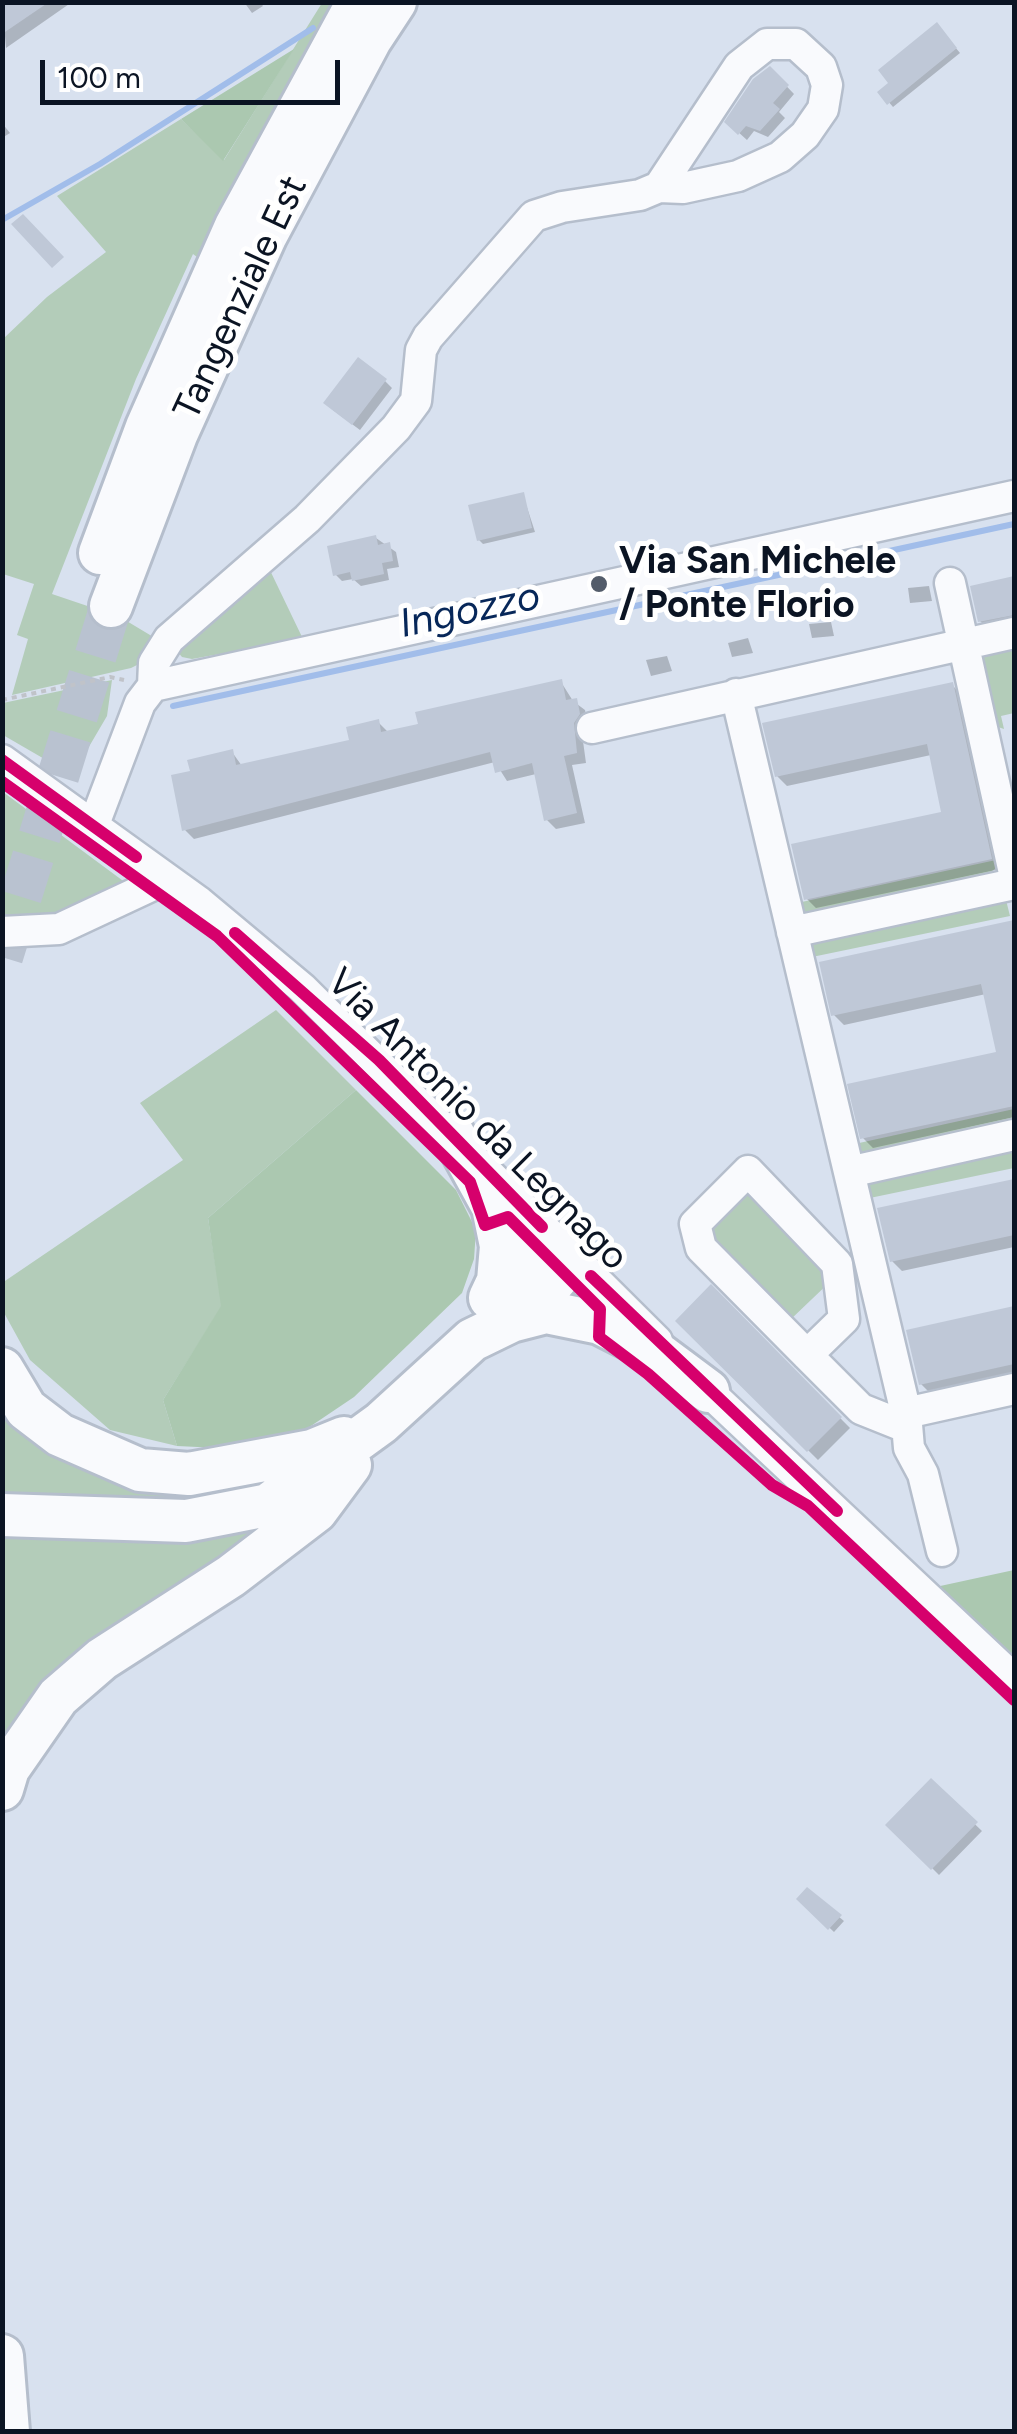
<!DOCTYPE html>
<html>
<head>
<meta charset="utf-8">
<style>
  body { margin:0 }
  #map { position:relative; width:1017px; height:2434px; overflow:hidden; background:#d8e1ef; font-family:Figtree,sans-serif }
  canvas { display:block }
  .frame { position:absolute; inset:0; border:5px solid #0b1423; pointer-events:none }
  .scale { position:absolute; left:40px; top:60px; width:300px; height:45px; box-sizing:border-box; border:5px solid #0b1423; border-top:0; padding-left:12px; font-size:30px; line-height:35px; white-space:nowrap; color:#0b1423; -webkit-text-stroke:8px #fff; paint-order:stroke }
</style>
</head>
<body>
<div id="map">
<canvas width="1017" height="2434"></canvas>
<div class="frame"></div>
<div class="scale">100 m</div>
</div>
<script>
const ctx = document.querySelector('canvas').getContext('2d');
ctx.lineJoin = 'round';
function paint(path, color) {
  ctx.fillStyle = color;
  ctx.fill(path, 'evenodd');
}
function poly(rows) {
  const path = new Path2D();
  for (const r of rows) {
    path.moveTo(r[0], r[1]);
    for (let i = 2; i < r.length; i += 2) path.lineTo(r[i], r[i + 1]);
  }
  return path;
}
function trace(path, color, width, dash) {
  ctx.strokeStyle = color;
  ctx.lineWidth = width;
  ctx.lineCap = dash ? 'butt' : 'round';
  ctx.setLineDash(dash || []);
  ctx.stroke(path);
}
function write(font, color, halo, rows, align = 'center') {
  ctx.font = font + ' Figtree,sans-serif';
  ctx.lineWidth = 10;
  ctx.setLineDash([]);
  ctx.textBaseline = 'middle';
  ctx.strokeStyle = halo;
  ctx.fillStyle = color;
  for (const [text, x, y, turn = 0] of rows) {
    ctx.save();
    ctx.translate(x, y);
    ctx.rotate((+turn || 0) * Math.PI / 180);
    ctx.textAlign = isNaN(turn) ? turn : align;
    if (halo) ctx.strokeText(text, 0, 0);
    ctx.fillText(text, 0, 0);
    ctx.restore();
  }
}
const green = poly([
  [322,3,341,3,197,257,193,254,136,379,52,594,120,617,155,638,141,663,131,668,12,695,28,639,17,635,34,584,3,574,3,339,47,297,106,252,57,196,181,119,224,160],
  [266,562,303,639,192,659,182,657,176,650],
  [1014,641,1014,713,1001,716,1004,729,992,725,978,653],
  [112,680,107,716,80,762,53,764,3,735,3,703],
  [3,792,130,886,60,920,3,926],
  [996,860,996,868,986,876,809,914,800,910,797,903],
  [1006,900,1010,916,812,957,808,941],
  [276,1010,356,1090,208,1218,222,1306,163,1400,177,1446,110,1430,30,1360,3,1311,2,1283,183,1160,140,1103],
  [1014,1109,1014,1123,857,1155,850,1145],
  [1014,1142,1014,1168,865,1199,864,1178],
  [750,1189,834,1278,789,1321,705,1233],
  [2,1400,58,1452,304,1464,244,1494,172,1505,3,1494],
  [293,1509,218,1564,86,1647,36,1688,3,1736,3,1528]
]);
const forest = poly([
  [294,49,223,161,181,119],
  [356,1090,456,1190,476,1230,474,1259,462,1293,354,1397,305,1430,240,1449,177,1446,163,1400,221,1306,208,1218],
  [1014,1570,1014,1665,931,1588]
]);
const shadow = poly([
  [2,2,72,2,6,48],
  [244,2,260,2,263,6,252,13],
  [941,30,960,53,893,107,881,93],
  [770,69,794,94,779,112,785,118,768,137,754,131,747,140,727,122],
  [2,123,10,133,2,138],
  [385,381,392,388,360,430,333,410],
  [523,495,535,532,483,544,479,540],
  [376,538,396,552,399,567,387,569,389,580,361,586,353,579,342,581,336,575],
  [1014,578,1014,622,987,628,980,621,973,588],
  [929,586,932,601,910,603,908,588],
  [831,622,834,636,812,638,809,624],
  [748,638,753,653,732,657,728,643],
  [667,656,672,671,651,676,646,660],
  [561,682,573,701,585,710,588,724,582,734,586,763,572,765,585,823,556,829,546,819,536,774,507,781,495,762,194,839,185,830,193,773,232,752,242,766,352,741,378,722,389,733],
  [952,685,962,695,1000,869,816,908,806,898,944,814,931,755,787,786,777,776],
  [1013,923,1014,1117,873,1148,863,1138,999,1054,986,994,844,1025,834,1015],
  [1014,1181,1014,1247,902,1271,892,1261,880,1210],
  [711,1288,850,1428,818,1460,678,1321],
  [1014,1309,1014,1376,931,1394,921,1384,909,1332],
  [931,1782,982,1831,939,1875,889,1825],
  [808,1891,844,1921,834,1932,799,1899]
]);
const stream = poly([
  [2,220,100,164,313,28],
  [173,706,1014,524]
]);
const building = poly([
  [2,2,49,2,2,34],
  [937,22,957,48,887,105,877,92,888,83,878,70],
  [770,66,789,85,773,103,780,109,760,131,746,126,738,135,724,122,753,79],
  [23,214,64,257,52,268,11,224],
  [358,357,387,379,352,425,323,403],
  [524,492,532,528,477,541,468,505],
  [376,535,378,545,390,542,393,561,382,563,384,574,352,581,350,572,333,576,327,546],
  [1014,576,1014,615,978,622,970,586],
  [562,679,566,700,577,698,580,714,574,723,577,753,564,756,577,813,544,821,532,763,495,773,490,752,182,831,171,775,190,771,187,760,233,749,236,765,349,740,346,727,379,719,381,732,418,724,415,712],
  [953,682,992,859,804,900,791,844,941,812,927,744,775,777,762,723],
  [1014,920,1014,1106,860,1139,847,1084,996,1052,981,984,831,1016,819,962],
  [1014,1179,1014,1235,890,1262,877,1208],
  [711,1284,842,1417,807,1452,675,1321],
  [1014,1306,1014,1364,919,1385,906,1330],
  [931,1778,978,1822,931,1870,885,1825],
  [807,1887,842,1915,828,1930,796,1899]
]);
const highwayTunnel = poly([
  [2,957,111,606]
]);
const path = poly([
  [2,700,110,677,124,680]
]);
const minor = poly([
  [950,583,1014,873],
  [153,686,154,663,169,639,307,519,396,428,416,401,421,350,428,337,534,216,562,207,640,195,659,187,739,66,767,44,796,44,821,67,827,85,823,109,805,135,780,157,738,176,683,188,659,187],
  [736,694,906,1413,909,1448,923,1474,942,1551],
  [592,728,1014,633],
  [2,760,199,902,302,988,657,1341],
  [93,827,140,703,153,686,1014,496],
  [2,932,59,929,166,879],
  [792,932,1014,884],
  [849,1172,1014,1135],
  [807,1355,844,1319,837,1264,748,1171,695,1224,701,1248,807,1355,861,1409,906,1427],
  [693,1377,1014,1679],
  [906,1413,1014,1389]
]);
const highway = poly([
  [100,553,147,427,236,226,358,2],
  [111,606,176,435,266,235,370,40,395,2],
  [453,1134,493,1207,501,1246,498,1281,490,1298],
  [511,1321,546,1312,600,1323,653,1350,708,1391],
  [2,1369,26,1409,60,1435,140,1470,189,1474,312,1451,344,1438],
  [2,1515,186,1521,268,1505,381,1423,472,1340,511,1321,539,1299,562,1272,564,1250,540,1249,498,1281],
  [2,1789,8,1769,58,1697,102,1659,231,1576,316,1511,350,1465],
  [2,2356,8,2432]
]);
const cycleway = poly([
  [2,760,136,857],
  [2,782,217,936,470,1182,485,1225,508,1217,600,1309,599,1337,648,1374,772,1485,808,1506,1014,1700],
  [235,933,379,1060,542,1227],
  [591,1276,837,1511]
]);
const markers = [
  [599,584,10,"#535c6a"]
];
const streetNames = [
  ["Tangenziale Est",241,298,-65],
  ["Via Antonio da Legnago",477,1120,45]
];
const poiNames = [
  ["Via San Michele",619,562],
  ["/ Ponte Florio",619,606]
];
const waterNames = [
  ["Ingozzo",470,611,-12]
];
paint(green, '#b3ccb9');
paint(forest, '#abc8b0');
paint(shadow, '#0003');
trace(stream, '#a1bdea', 6);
paint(building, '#bfc8d7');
trace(highwayTunnel, '#b9c2d0', 42, [42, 21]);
trace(minor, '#b5becc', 35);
trace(highway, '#b5becc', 48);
trace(path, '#c0c3c9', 4, [5, 5]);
trace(minor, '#f9fafd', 30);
trace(highway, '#f9fafd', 42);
trace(cycleway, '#d6006c', 12);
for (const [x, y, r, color] of markers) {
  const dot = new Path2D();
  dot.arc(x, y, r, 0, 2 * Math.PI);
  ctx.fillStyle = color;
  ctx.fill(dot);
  trace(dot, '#fff', 4);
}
write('38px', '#0b1423', '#fff', streetNames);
write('bold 38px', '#0b1423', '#fff', poiNames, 'left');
write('italic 40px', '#072759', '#fff', waterNames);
</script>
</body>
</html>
